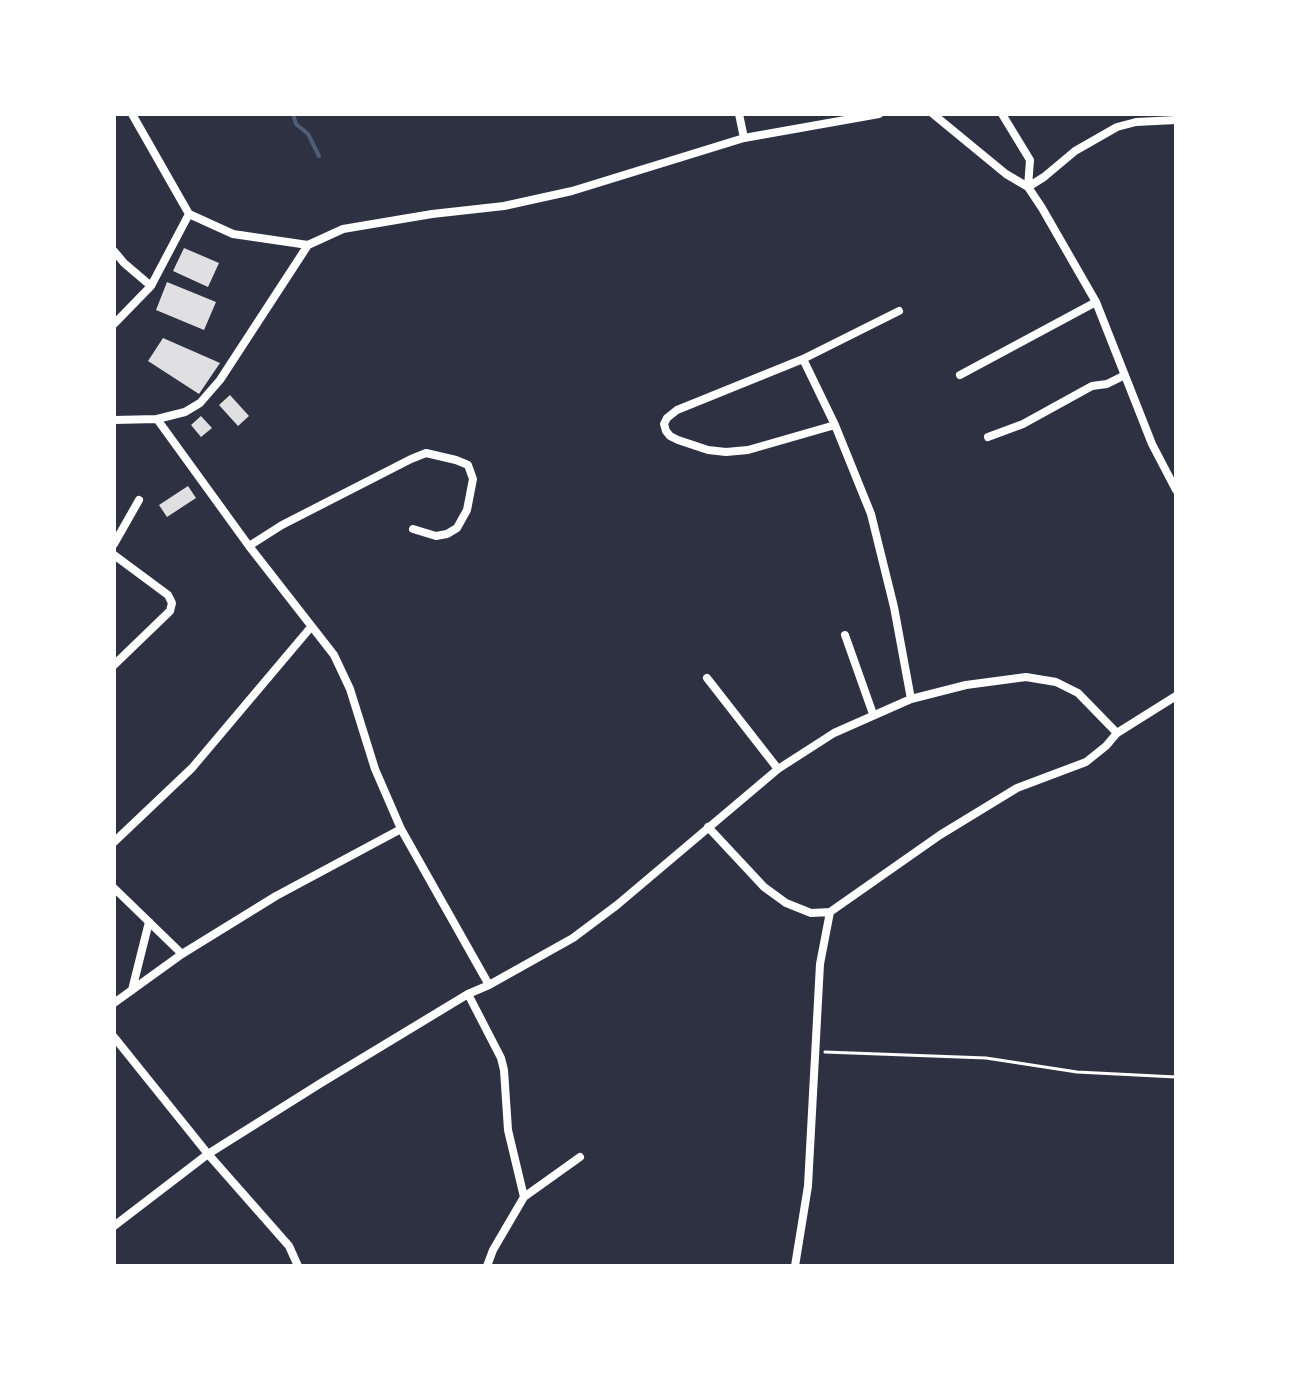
<!DOCTYPE html>
<html>
<head>
<meta charset="utf-8">
<style>
  body { margin:0 }
  #map { position:relative; width:1290px; height:1380px; overflow:hidden; background:#2d3142; font-family:"IBM Plex Sans",sans-serif }
  canvas { display:block }
  .frame { position:absolute; inset:0; border:116px solid #fff; pointer-events:none }
</style>
</head>
<body>
<div id="map">
<canvas width="1290" height="1380"></canvas>
<div class="frame"></div>
</div>
<script>
const ctx = document.querySelector('canvas').getContext('2d');
ctx.lineJoin = 'round';
function poly(rows) {
  const path = new Path2D();
  for (const r of rows) {
    path.moveTo(r[0], r[1]);
    for (let i = 2; i < r.length; i += 2) path.lineTo(r[i], r[i + 1]);
  }
  return path;
}
function trace(path, color, width, dash) {
  ctx.strokeStyle = color;
  ctx.lineWidth = width;
  ctx.lineCap = dash ? 'butt' : 'round';
  ctx.setLineDash(dash || []);
  ctx.stroke(path);
}
function paint(path, color) {
  ctx.fillStyle = color;
  ctx.fill(path, 'evenodd');
}
const stream = poly([
  [293,114,296,124,308,134,319,156]
]);
const building = poly([
  [184,248,219,263,208,287,173,271],
  [167,282,216,302,204,330,156,310],
  [163,338,220,363,199,394,148,361],
  [230,395,249,416,238,426,219,405],
  [201,416,212,428,201,437,191,425],
  [188,486,196,498,167,517,159,505]
]);
const path = poly([
  [825,1052,986,1058,1077,1072,1176,1077]
]);
const minor = poly([
  [132,114,189,214,233,234,308,245],
  [739,114,744,138],
  [933,114,1006,174,1028,187,1042,208,1096,302,1152,444,1176,490],
  [1002,114,1030,160,1028,187],
  [1028,187,1044,177,1075,151,1117,127,1136,122,1176,120],
  [308,245,343,229,432,214,504,206,572,191,744,138,879,114],
  [114,251,124,263,151,286],
  [114,324,151,286,189,214],
  [803,359,835,425,871,514,894,607,911,699],
  [960,375,1096,302],
  [157,419,249,546,334,655,350,689,375,769,401,829,489,985],
  [114,420,157,419,185,412,200,403,220,380,308,245],
  [835,425,748,450,726,452,708,450,678,440,670,436,666,431,664,424,667,418,677,410,803,359,899,311],
  [988,437,1023,424,1092,386,1107,384,1125,375],
  [114,544,139,500],
  [249,546,282,525,411,459,426,453,456,460,468,465,473,479,467,510,457,528,447,534,436,536,413,529],
  [114,555,168,595,172,603,170,611,114,665],
  [845,635,873,714],
  [707,678,778,769],
  [708,827,764,887,786,903,811,913,830,912,940,835,1017,788,1086,762,1106,746,1117,733,1176,696],
  [114,842,192,768,311,627],
  [114,888,182,954],
  [132,990,149,922],
  [468,994,501,1058,504,1070,508,1130,524,1197,493,1250,487,1266],
  [114,1003,182,954,276,896,401,829],
  [114,1037,208,1154,289,1246,298,1266],
  [524,1197,580,1157],
  [114,1226,208,1154,321,1083,468,994,489,985,573,938,617,905,778,769,834,733,911,699,966,685,1026,677,1056,682,1078,693,1117,733],
  [795,1266,808,1186,820,964,830,912]
]);
trace(stream, '#4f5d75', 4);
paint(building, '#e0e0e3');
trace(path, '#fff', 3);
trace(minor, '#fff', 8);
</script>
</body>
</html>
